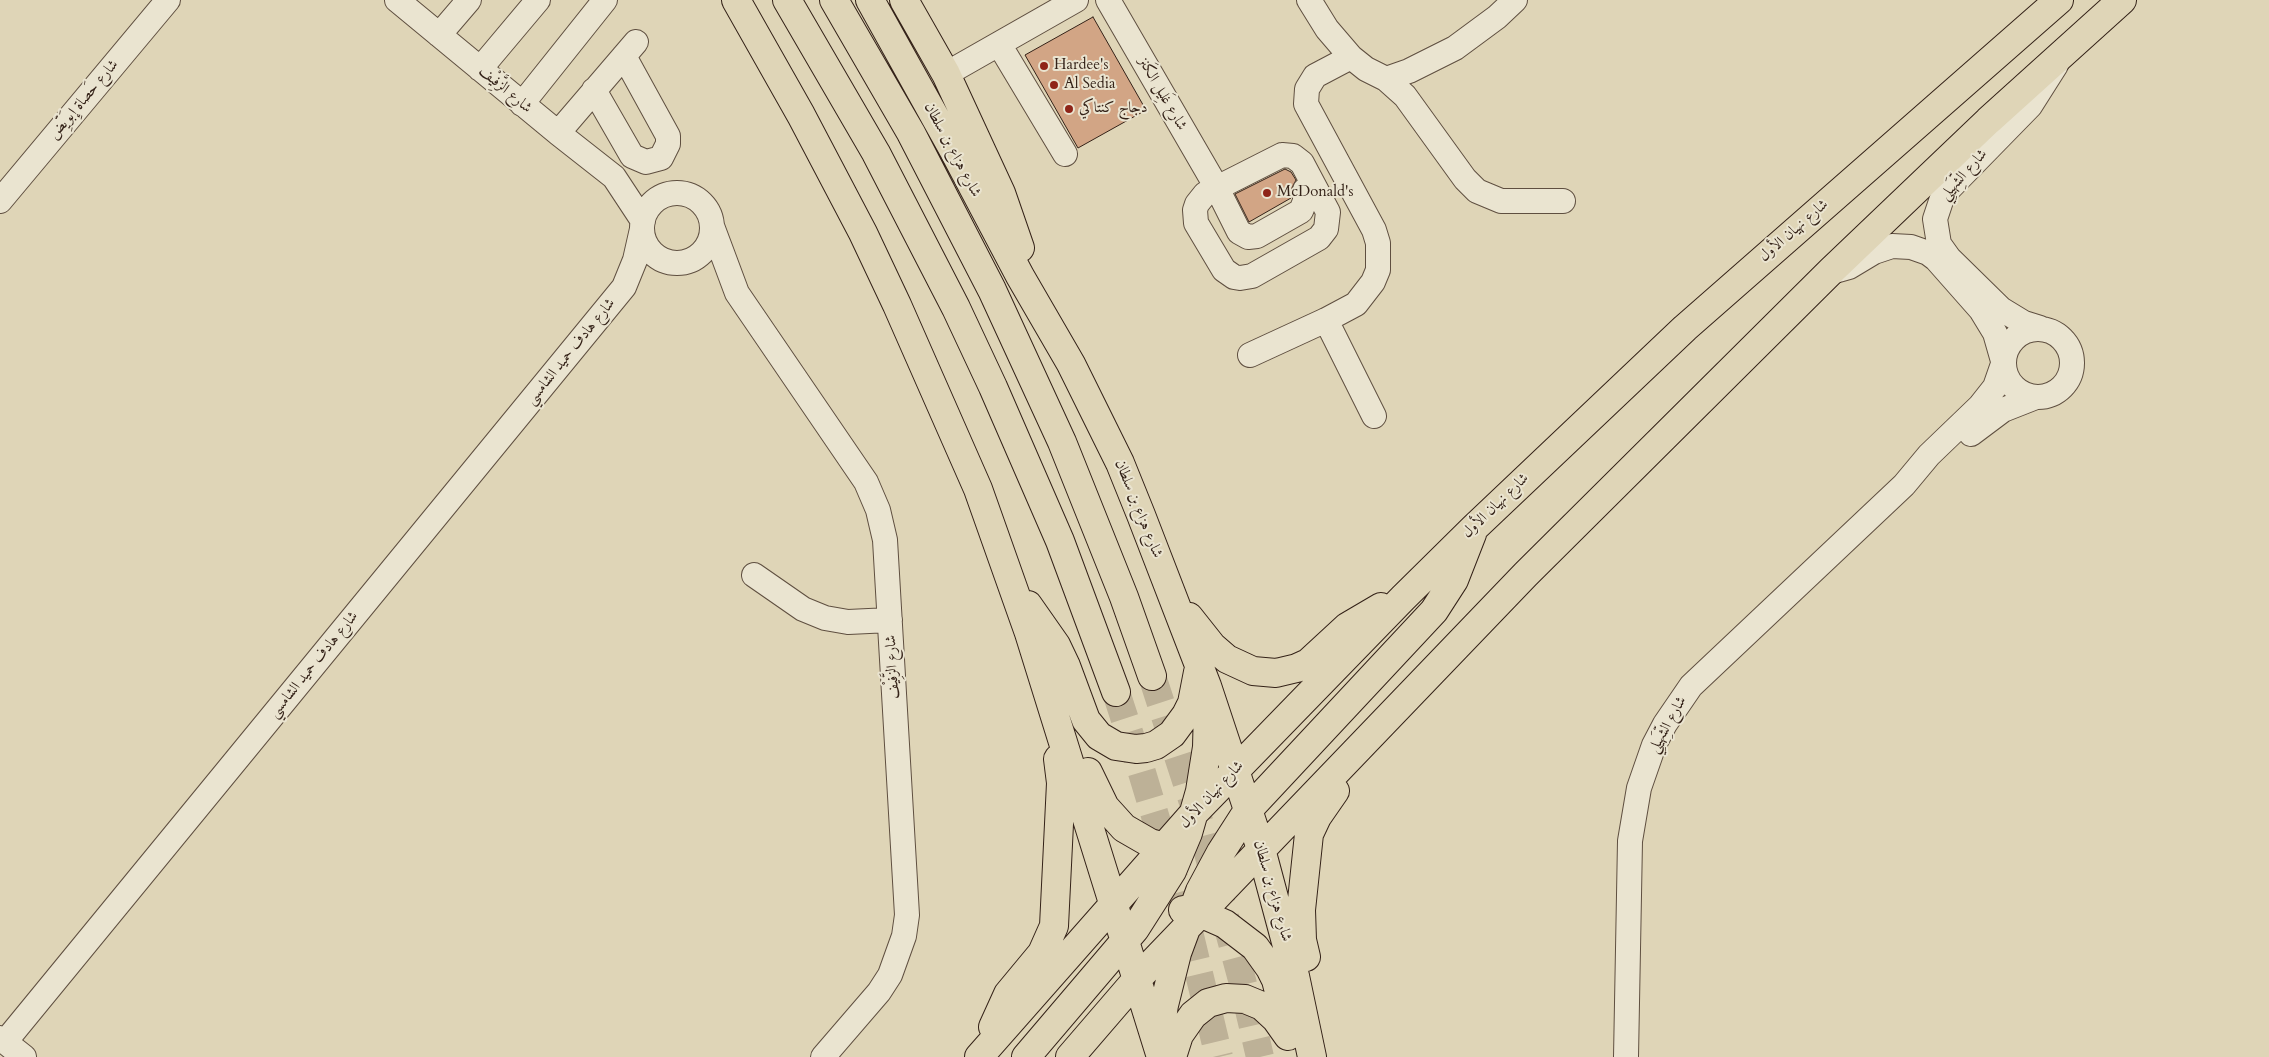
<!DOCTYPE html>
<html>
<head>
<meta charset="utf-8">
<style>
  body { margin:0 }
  canvas { display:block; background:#dfd5b7 }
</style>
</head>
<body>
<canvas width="2269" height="1057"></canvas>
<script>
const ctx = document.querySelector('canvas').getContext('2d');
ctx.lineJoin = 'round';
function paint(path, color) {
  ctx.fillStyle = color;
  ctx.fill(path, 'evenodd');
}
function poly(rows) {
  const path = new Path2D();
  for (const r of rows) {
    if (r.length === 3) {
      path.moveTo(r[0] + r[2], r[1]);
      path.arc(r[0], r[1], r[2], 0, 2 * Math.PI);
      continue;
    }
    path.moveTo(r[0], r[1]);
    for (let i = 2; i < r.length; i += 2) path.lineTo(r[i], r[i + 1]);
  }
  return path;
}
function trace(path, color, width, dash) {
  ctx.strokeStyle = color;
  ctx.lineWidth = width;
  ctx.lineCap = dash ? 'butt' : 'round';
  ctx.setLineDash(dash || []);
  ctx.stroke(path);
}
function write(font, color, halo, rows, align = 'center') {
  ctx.font = font + ' Cardo,Amiri,serif';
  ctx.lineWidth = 4;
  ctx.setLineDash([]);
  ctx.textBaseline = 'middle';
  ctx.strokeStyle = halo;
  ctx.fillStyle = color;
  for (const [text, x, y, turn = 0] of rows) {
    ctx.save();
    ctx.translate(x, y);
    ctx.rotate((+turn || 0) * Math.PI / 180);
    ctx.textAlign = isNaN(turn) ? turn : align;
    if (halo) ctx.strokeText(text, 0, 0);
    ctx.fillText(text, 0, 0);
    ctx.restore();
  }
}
const building = poly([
  [1093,17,1146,110,1078,148,1025,55,1093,17],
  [1285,169,1291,172,1296,180,1291,190,1291,198,1249,222,1235,194,1285,169]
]);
const majorTunnel = poly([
  [1152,676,1201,827,1242,980,1260,1057],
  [1116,692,1140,766,1185,915,1219,1057]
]);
const minor = poly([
  [397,0,558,133,614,177,643,221],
  [1108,0,1217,188,1239,232,1248,237,1257,236,1301,211,1305,201,1305,190],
  [1309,0,1327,29,1351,57,1366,69,1386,79,1405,96,1465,179,1477,191,1501,201,1563,201],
  [439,35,469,0],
  [999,44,1065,154],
  [480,69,538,0],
  [946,74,1076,0],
  [1386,79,1409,71,1455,48,1497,17,1515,0],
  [594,90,632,156,646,162,661,158,668,144,668,136,624,56],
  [522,104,605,0],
  [558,133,636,42],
  [1282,155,1293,156,1302,163,1328,212,1326,229,1319,238,1252,276,1240,278,1234,277,1224,270,1196,223,1195,210,1197,204,1205,194,1282,155],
  [677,228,35],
  [0,201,168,0],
  [712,226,737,293,866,482,878,510,885,540,907,915,904,936,890,975,879,992,823,1057],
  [1835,271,1849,267,1874,252,1892,246,1911,247,1928,253,1936,259,1981,310,1995,333,2003,361],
  [1326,320,1374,416],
  [2040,328,2024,323,2001,309,1949,258,1939,244,1935,219,1943,195,2030,106,2056,65],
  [2038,363,34],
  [1250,355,1326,320,1356,304,1373,282,1378,270,1378,243,1374,230,1306,104,1307,89,1315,76,1351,57],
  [1971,434,2003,410,2036,397],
  [754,575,803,609,825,618,848,622,890,620],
  [0,1038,24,1057],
  [5,1042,624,287,635,260,642,229],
  [1626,1057,1630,841,1639,788,1654,745,1665,724,1691,686,1904,485,1929,455,1980,406,1995,387,2003,364]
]);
const major = poly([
  [736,0,801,115,863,233,897,305,978,489,1029,633,1161,1057],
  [787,0,876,153,956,308,993,387,1060,541,1116,692],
  [834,0,911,133,992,290,1062,442,1124,597,1152,676],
  [870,0,954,151,1020,276,1071,364,1120,463,1141,515,1207,686,1261,849,1295,976,1312,1057],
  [904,0,946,74,1001,193,1020,248],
  [1028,605,1056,645,1066,666,1086,720,1099,736,1116,746,1136,749,1146,748,1156,745,1172,734,1186,715,1192,703,1198,672],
  [1189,617,1212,646,1227,659,1253,671,1276,673,1297,668,1308,663,1347,627,1381,607],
  [1088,772,1105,807,1124,828,1150,843,1178,851],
  [1183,910,1200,913,1225,924,1255,947,1270,968,1276,980,1286,1019],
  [1306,957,1302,940,1301,910,1309,834,1317,817,1335,791],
  [993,1027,1008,994,1042,953,1054,926,1061,783,1058,759],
  [1159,1038,1164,1005,1177,953,1200,891,1221,852,1248,810,1434,611,1454,580,1472,534],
  [979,1057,1194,813,1403,598,1474,528,1685,328,2059,0],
  [1026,1057,1135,929,1172,871,1188,833,1200,791,1207,747,1208,707],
  [1070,1057,1138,978,1526,574,1831,271,1988,121,2122,0],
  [1172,1057,1179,1035,1193,1015,1208,1003,1226,998,1245,999,1262,1006,1276,1019,1288,1036]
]);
const markers = [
  [1044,66,5,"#8f2418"],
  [1054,85,5,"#8f2418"],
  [1069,109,5,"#8f2418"],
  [1267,193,5,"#8f2418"]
];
const poiNames = [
  ["Hardee's",1054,66],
  ["Al Sedia",1064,85],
  ["دجاج كنتاكي",1079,109],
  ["McDonald's",1277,193]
];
const streetNames = [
  ["شارع الزَّفِيْف",505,90,40],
  ["شارع غَلِيل الكَنز",1162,94,60],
  ["شارع حَصاة إِبوَيِّض",84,100,-50],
  ["شارع هزاع بن سلطان",952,150,62],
  ["شارع الشِّهَيلِي",1964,175,-48],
  ["شارع نهيان الأول",1794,231,-41],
  ["شارع هادف حميد الشامسي",571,352,-51],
  ["شارع نهيان الأول",1496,506,-44],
  ["شارع هزاع بن سلطان",1138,509,68],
  ["شارع هادف حميد الشامسي",314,665,-51],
  ["شارع الزَّفِيْف",893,667,-93],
  ["شارع الشِّهَيلِي",1668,725,-61],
  ["شارع نهيان الأول",1212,795,-47],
  ["شارع هزاع بن سلطان",1272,891,74]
];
paint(building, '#d2a585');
trace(building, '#342218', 1);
trace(majorTunnel, '#bdb197', 28, [28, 14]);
trace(minor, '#5f4f40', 26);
trace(major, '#342218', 30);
trace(minor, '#eae4d0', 24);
trace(major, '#dfd5b7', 28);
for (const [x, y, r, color] of markers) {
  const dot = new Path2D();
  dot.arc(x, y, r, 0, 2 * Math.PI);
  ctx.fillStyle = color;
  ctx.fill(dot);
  trace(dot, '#eae4d0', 2);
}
write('15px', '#342218', '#eae4d0', poiNames, 'left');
write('15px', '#342218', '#eae4d0', streetNames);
</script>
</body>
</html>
